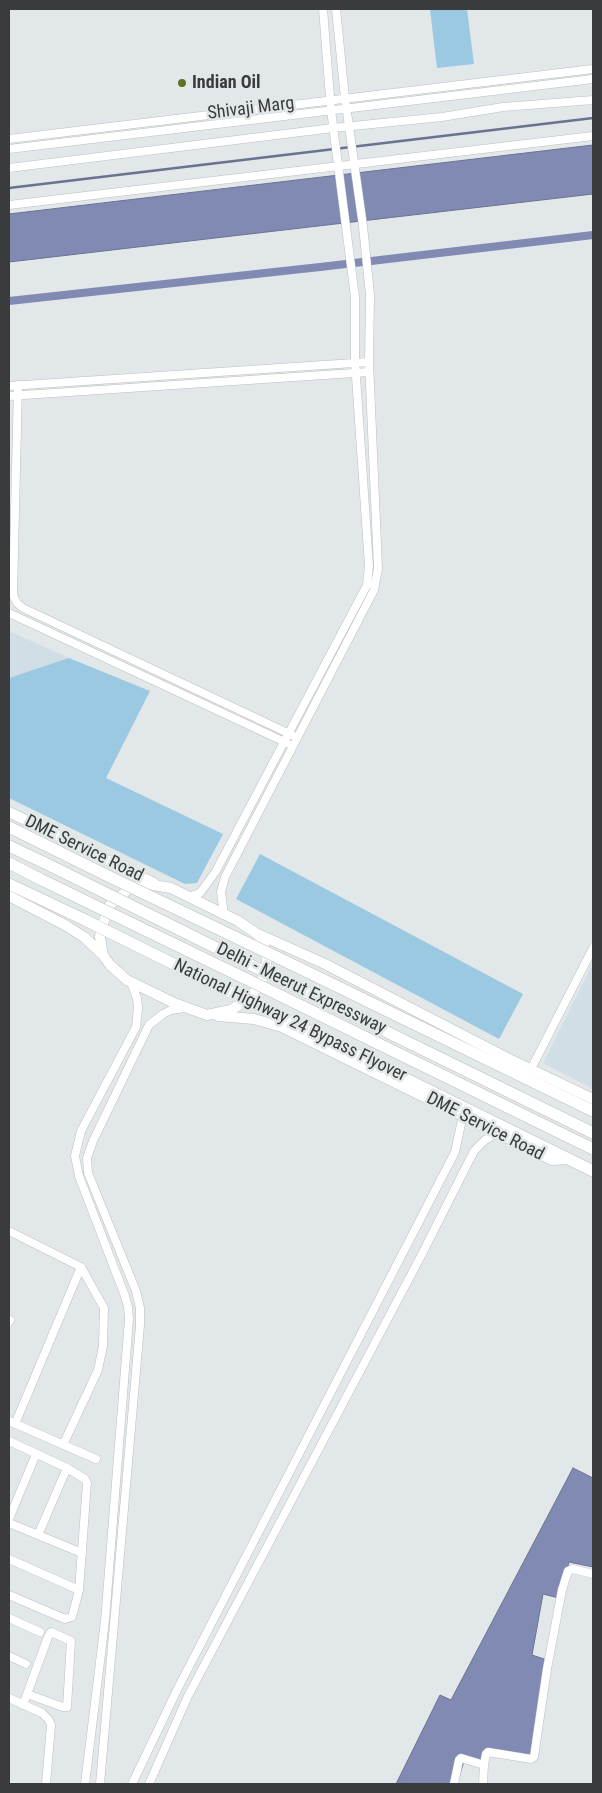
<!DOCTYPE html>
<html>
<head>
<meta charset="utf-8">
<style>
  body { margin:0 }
  #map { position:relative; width:602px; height:1793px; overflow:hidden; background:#e2e7ea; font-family:"Roboto Condensed",sans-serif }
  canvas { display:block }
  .frame { position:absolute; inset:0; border:10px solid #393b3c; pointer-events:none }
</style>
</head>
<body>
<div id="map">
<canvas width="602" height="1793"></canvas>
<div class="frame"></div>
</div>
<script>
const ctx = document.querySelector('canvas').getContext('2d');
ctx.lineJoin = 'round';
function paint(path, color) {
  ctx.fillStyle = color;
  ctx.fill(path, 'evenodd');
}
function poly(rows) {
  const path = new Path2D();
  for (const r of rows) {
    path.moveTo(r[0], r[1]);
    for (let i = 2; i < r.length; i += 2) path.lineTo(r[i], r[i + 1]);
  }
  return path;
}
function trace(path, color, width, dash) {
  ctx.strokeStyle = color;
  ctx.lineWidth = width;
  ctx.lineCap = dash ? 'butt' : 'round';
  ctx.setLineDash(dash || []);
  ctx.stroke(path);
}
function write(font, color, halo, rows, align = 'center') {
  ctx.font = font + ' "Roboto Condensed",sans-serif';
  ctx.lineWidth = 5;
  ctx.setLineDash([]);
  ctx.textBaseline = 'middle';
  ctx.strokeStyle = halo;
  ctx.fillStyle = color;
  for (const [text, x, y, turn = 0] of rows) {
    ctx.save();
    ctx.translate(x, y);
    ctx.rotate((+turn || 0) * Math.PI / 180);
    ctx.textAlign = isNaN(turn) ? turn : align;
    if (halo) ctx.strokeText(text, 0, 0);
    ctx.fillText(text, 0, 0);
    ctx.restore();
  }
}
const built = poly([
  [9,631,69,658,9,678],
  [593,963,593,1089,543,1063]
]);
const green = poly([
  [430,9,467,9,474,64,437,68],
  [69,658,150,691,106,778,223,834,197,883,185,884,9,798,9,678],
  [260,854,523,994,499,1039,236,899]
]);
const water = poly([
  [593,145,593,194,9,262,9,214,593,145],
  [573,1468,593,1478,593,1567,569,1562,559,1598,543,1594,532,1655,547,1660,535,1761,483,1752,483,1766,464,1761,457,1784,396,1784,440,1695,451,1700,573,1468]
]);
const stream = poly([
  [9,188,593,118]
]);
const canal = poly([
  [9,301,320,267,593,235]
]);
const minor = poly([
  [9,139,593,69],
  [9,149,593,79],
  [9,168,333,128,442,117,503,107,593,100],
  [9,205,593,136],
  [18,385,13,595,17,603,23,608,292,735],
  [9,386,369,362],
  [9,396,369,372],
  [9,613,287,743],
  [188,897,200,893,216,871,367,585,369,566,355,362,355,297,331,110,323,9],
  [224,915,221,892,225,877,374,590,378,568,369,362,370,295,363,226,345,98,336,9],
  [531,1069,593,948],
  [9,1231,81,1267,104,1308,103,1346,98,1370,63,1445],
  [9,1322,10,1320],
  [9,1421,96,1459],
  [15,1424,81,1267],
  [9,1441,67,1468,85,1479,87,1483,79,1590,72,1617,65,1619,9,1595],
  [9,1519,36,1454],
  [9,1523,82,1553],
  [38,1535,67,1468],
  [9,1559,79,1590],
  [9,1618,40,1632],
  [9,1656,26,1664],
  [9,1698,42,1713,49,1720,51,1725,46,1784],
  [23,1705,27,1694,30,1686,48,1637,51,1632,71,1641,67,1707,63,1707,27,1694],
  [85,1784,105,1621,129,1319,128,1307,125,1296,79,1176,75,1156,81,1131,136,1027,138,1008,137,998,131,982],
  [100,1784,140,1325,140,1308,136,1291,88,1173,87,1158,93,1141,149,1025,163,1014,171,1010,185,1008],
  [132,1784,177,1690,455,1152,463,1115],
  [149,1784,188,1696,421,1256,474,1151,485,1140,497,1133],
  [454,1784,459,1760,461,1758,484,1765],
  [483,1784,484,1765,486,1754,488,1752,531,1759,534,1757,547,1669,562,1590,568,1571,573,1569,593,1574]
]);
const major = poly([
  [9,812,154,883],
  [147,884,171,888,238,921,257,934,264,944,267,960,263,978,252,996,231,1010,207,1015,174,1003,127,980,110,965,103,955,100,937,101,930,109,906,130,888,147,884],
  [9,896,65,925,84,937,103,955],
  [258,934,323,963,507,1058,593,1099],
  [218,1016,254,1019,282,1027,552,1160,569,1159]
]);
const highway = poly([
  [9,827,110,877],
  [9,846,49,865],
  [9,863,42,880],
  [9,884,85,920],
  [287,962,593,1111],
  [277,978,593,1133],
  [271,991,593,1149],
  [260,1007,593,1171]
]);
const highwayBridge = poly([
  [49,865,277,978],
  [110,877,287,962],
  [42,880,271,991],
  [85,920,260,1007]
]);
const markers = [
  [182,83,5,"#5d7324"]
];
const poiNames = [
  ["Indian Oil",192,83]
];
const streetNames = [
  ["Shivaji Marg",251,109,-7],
  ["DME Service Road",84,849,26],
  ["Delhi - Meerut Expressway",301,989,26],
  ["National Highway 24 Bypass Flyover",290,1021,26],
  ["DME Service Road",485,1127,27]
];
paint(built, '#d1dee5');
paint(green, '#9bc9e1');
paint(water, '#818ab3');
trace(water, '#6b728f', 1);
trace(stream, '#6b728f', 2.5);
trace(canal, '#818ab3', 8);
trace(minor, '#babfc2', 9);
trace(major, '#babfc2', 11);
trace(highway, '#babfc2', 12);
trace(minor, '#fff', 8);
trace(major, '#fff', 10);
trace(highway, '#fff', 11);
trace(highwayBridge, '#babfc2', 12, []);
trace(highwayBridge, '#fff', 11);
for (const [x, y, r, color] of markers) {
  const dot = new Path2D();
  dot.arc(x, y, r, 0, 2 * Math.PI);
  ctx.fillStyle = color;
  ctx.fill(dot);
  trace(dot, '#e2e7ea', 2);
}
write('bold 18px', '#393b3c', '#e2e7ea', poiNames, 'left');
write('18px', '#393b3c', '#e2e7ea', streetNames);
</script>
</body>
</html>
